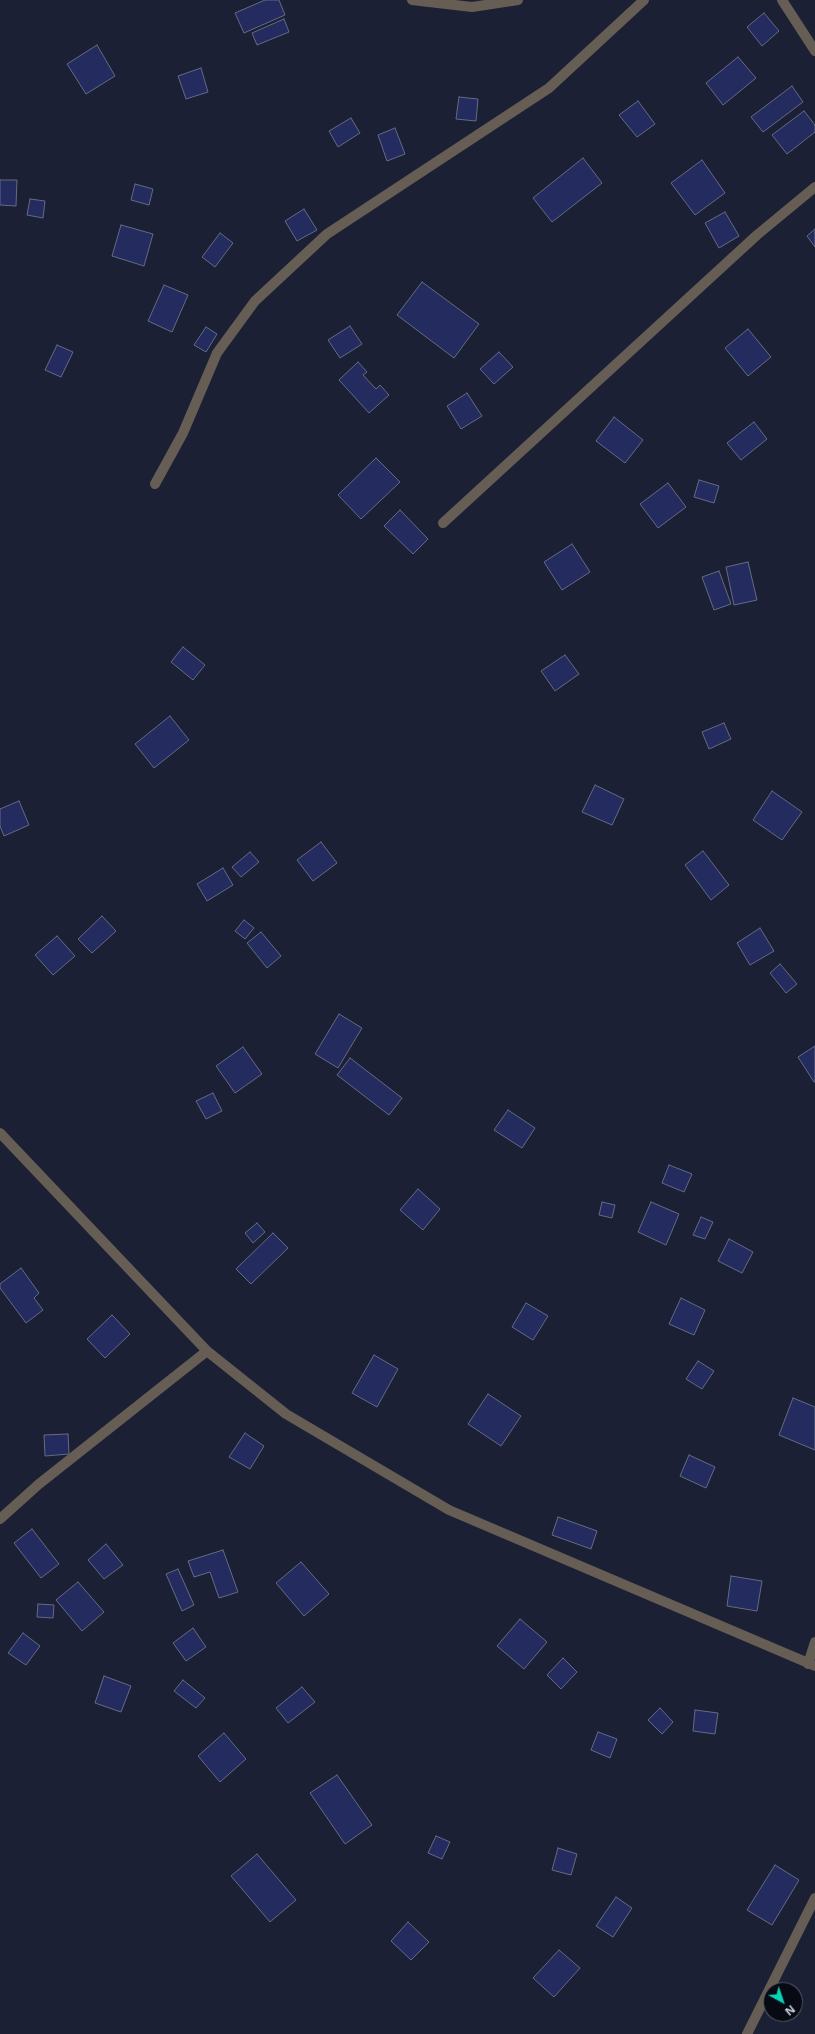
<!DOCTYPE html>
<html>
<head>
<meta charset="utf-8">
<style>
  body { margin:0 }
  #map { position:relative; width:815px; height:2034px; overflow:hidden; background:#1b2034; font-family:"Noto Sans",sans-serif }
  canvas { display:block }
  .north { position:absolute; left:763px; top:1982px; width:40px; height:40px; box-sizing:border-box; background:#080a13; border:1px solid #585b66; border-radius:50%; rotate:140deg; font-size:11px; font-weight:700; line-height:16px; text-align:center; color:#d0d4e2 }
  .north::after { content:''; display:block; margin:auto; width:14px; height:18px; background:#08d5b5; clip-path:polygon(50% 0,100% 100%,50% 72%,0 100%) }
</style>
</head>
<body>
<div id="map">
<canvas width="815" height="2034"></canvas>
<div class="north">N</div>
</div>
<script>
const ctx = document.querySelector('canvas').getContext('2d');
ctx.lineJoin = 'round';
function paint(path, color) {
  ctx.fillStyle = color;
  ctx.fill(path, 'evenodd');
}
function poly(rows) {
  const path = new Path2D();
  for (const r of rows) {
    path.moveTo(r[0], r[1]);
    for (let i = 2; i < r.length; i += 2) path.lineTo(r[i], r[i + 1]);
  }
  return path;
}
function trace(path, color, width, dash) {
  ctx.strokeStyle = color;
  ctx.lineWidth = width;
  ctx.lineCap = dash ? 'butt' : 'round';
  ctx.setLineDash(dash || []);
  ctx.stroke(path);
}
const building = poly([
  [265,0,279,0,285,15,244,33,235,13,265,0],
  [764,13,779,31,762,46,747,27,764,13],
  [284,19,289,32,257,45,252,33,284,19],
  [97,45,115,76,86,94,67,64,97,45],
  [738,57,756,78,723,105,706,83,738,57],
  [201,68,208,92,186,99,178,76,201,68],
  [792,86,803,102,763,132,751,117,792,86],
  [459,97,478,99,476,121,456,119,459,97],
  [638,101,655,124,637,137,619,115,638,101],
  [804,111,815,125,815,132,787,154,772,135,804,111],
  [351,118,360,133,338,147,329,131,351,118],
  [395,128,405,154,387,161,378,135,395,128],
  [583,158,602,183,552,222,533,198,583,158],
  [702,160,725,193,695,215,671,183,702,160],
  [0,180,17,180,16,206,0,205,0,180],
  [135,184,153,189,149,205,131,200,135,184],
  [30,199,45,201,43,218,27,215,30,199],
  [304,209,317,230,297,241,285,221,304,209],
  [725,212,739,236,719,248,705,223,725,212],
  [121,225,153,234,144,266,112,256,121,225],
  [815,229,815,247,807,236,815,229],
  [220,233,233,243,215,267,202,257,220,233],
  [422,282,479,324,454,358,397,315,422,282],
  [164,285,188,295,172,332,148,321,164,285],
  [350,326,362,344,340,358,328,340,350,326],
  [206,327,217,334,206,352,194,345,206,327],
  [748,329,771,357,748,376,725,348,748,329],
  [57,345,73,352,61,377,45,370,57,345],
  [499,352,513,367,494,384,480,369,499,352],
  [358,362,367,372,363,375,376,389,380,385,389,395,369,413,339,380,358,362],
  [467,393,482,416,461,429,447,406,467,393],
  [614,417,643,440,625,463,596,441,614,417],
  [754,422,767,439,741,460,727,443,754,422],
  [376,458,400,482,361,519,338,495,376,458],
  [699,480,719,486,714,503,694,497,699,480],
  [668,483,686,507,658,528,640,504,668,483],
  [400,510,428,539,413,554,384,526,400,510],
  [572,544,590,572,562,590,544,562,572,544],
  [748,562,757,600,734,605,726,567,748,562],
  [719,571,731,604,714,610,702,577,719,571],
  [183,647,205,665,193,680,171,662,183,647],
  [565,655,579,674,555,691,541,671,565,655],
  [170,716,189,740,154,768,135,744,170,716],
  [724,723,731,739,709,749,702,732,724,723],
  [595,785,624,799,612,825,582,812,595,785],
  [772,791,802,812,782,840,753,820,772,791],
  [19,801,29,825,4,836,0,826,0,809,19,801],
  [321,842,337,863,313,881,297,860,321,842],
  [703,851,729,885,711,900,685,865,703,851],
  [250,852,259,862,241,877,232,867,250,852],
  [223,868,233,885,207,901,197,884,223,868],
  [102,916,116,931,92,953,78,939,102,916],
  [244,920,254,928,245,939,235,931,244,920],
  [760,928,774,951,750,965,737,943,760,928],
  [261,932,281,956,267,968,247,943,261,932],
  [57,936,75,956,53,975,35,955,57,936],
  [780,964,797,984,786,993,770,973,780,964],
  [339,1014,362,1028,338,1068,315,1054,339,1014],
  [815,1046,815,1082,814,1082,798,1057,815,1046],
  [243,1047,262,1074,235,1093,216,1066,243,1047],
  [350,1058,402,1098,389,1115,337,1075,350,1058],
  [213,1093,222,1111,206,1119,196,1101,213,1093],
  [508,1110,535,1128,522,1148,494,1130,508,1110],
  [669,1165,692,1174,684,1192,662,1183,669,1165],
  [418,1189,440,1209,423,1230,400,1210,418,1189],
  [602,1202,615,1205,612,1218,599,1215,602,1202],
  [651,1202,679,1214,666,1245,638,1232,651,1202],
  [701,1217,713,1222,705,1239,693,1235,701,1217],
  [257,1223,265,1232,253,1243,245,1233,257,1223],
  [273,1233,288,1248,251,1284,236,1269,273,1233],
  [729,1239,753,1252,742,1273,718,1261,729,1239],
  [21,1268,39,1293,34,1298,43,1310,26,1323,0,1288,0,1284,21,1268],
  [681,1298,705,1310,694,1335,669,1324,681,1298],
  [526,1303,548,1316,533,1340,512,1327,526,1303],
  [112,1315,130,1334,105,1358,87,1339,112,1315],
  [374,1355,398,1369,377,1407,352,1393,374,1355],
  [698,1361,714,1371,702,1389,686,1379,698,1361],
  [488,1394,521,1416,501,1446,468,1424,488,1394],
  [793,1398,815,1407,815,1450,779,1435,793,1398],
  [245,1433,264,1446,250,1469,229,1457,245,1433],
  [68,1434,69,1454,45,1456,44,1435,68,1434],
  [689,1455,715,1467,706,1488,680,1476,689,1455],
  [558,1517,597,1531,591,1549,552,1535,558,1517],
  [32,1529,59,1564,41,1578,14,1543,32,1529],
  [106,1544,123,1565,104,1579,88,1560,106,1544],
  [223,1550,238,1592,219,1598,210,1572,194,1577,188,1561,223,1550],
  [301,1562,329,1594,304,1616,276,1583,301,1562],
  [178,1569,194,1605,182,1611,166,1574,178,1569],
  [731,1576,762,1581,757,1611,727,1606,731,1576],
  [78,1582,104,1612,82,1631,56,1600,78,1582],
  [38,1604,54,1605,53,1618,37,1617,38,1604],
  [520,1619,547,1642,524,1669,497,1646,520,1619],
  [193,1628,206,1647,186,1661,173,1643,193,1628],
  [23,1633,40,1646,26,1665,8,1653,23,1633],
  [563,1658,577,1672,561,1689,547,1675,563,1658],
  [104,1676,131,1686,121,1712,95,1703,104,1676],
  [183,1680,205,1698,196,1708,174,1691,183,1680],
  [302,1687,315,1702,288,1723,276,1708,302,1687],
  [660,1708,673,1722,662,1734,648,1720,660,1708],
  [695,1710,718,1713,715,1734,693,1731,695,1710],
  [598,1732,617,1739,610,1758,591,1750,598,1732],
  [224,1733,246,1759,220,1782,198,1756,224,1733],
  [337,1775,372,1825,345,1844,310,1793,337,1775],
  [436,1836,450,1842,442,1859,428,1853,436,1836],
  [558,1848,577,1854,571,1875,552,1870,558,1848],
  [257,1854,296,1900,270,1922,231,1876,257,1854],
  [775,1865,799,1880,772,1925,747,1910,775,1865],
  [616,1897,632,1908,613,1937,596,1926,616,1897],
  [408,1922,429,1942,411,1960,391,1941,408,1922],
  [559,1950,580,1968,554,1997,533,1978,559,1950]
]);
const minor = poly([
  [412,0,472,7,518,0],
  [782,0,815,51],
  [155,484,183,433,217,353,255,301,327,234,549,88,644,0],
  [443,523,757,235,815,187],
  [0,1133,207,1351,286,1414,449,1510,815,1666],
  [0,1519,39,1484,207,1351],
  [808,1664,815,1642],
  [747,2034,815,1898]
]);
paint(building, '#242b5e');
trace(building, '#656b84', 1);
trace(minor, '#665d54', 10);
</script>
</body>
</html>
